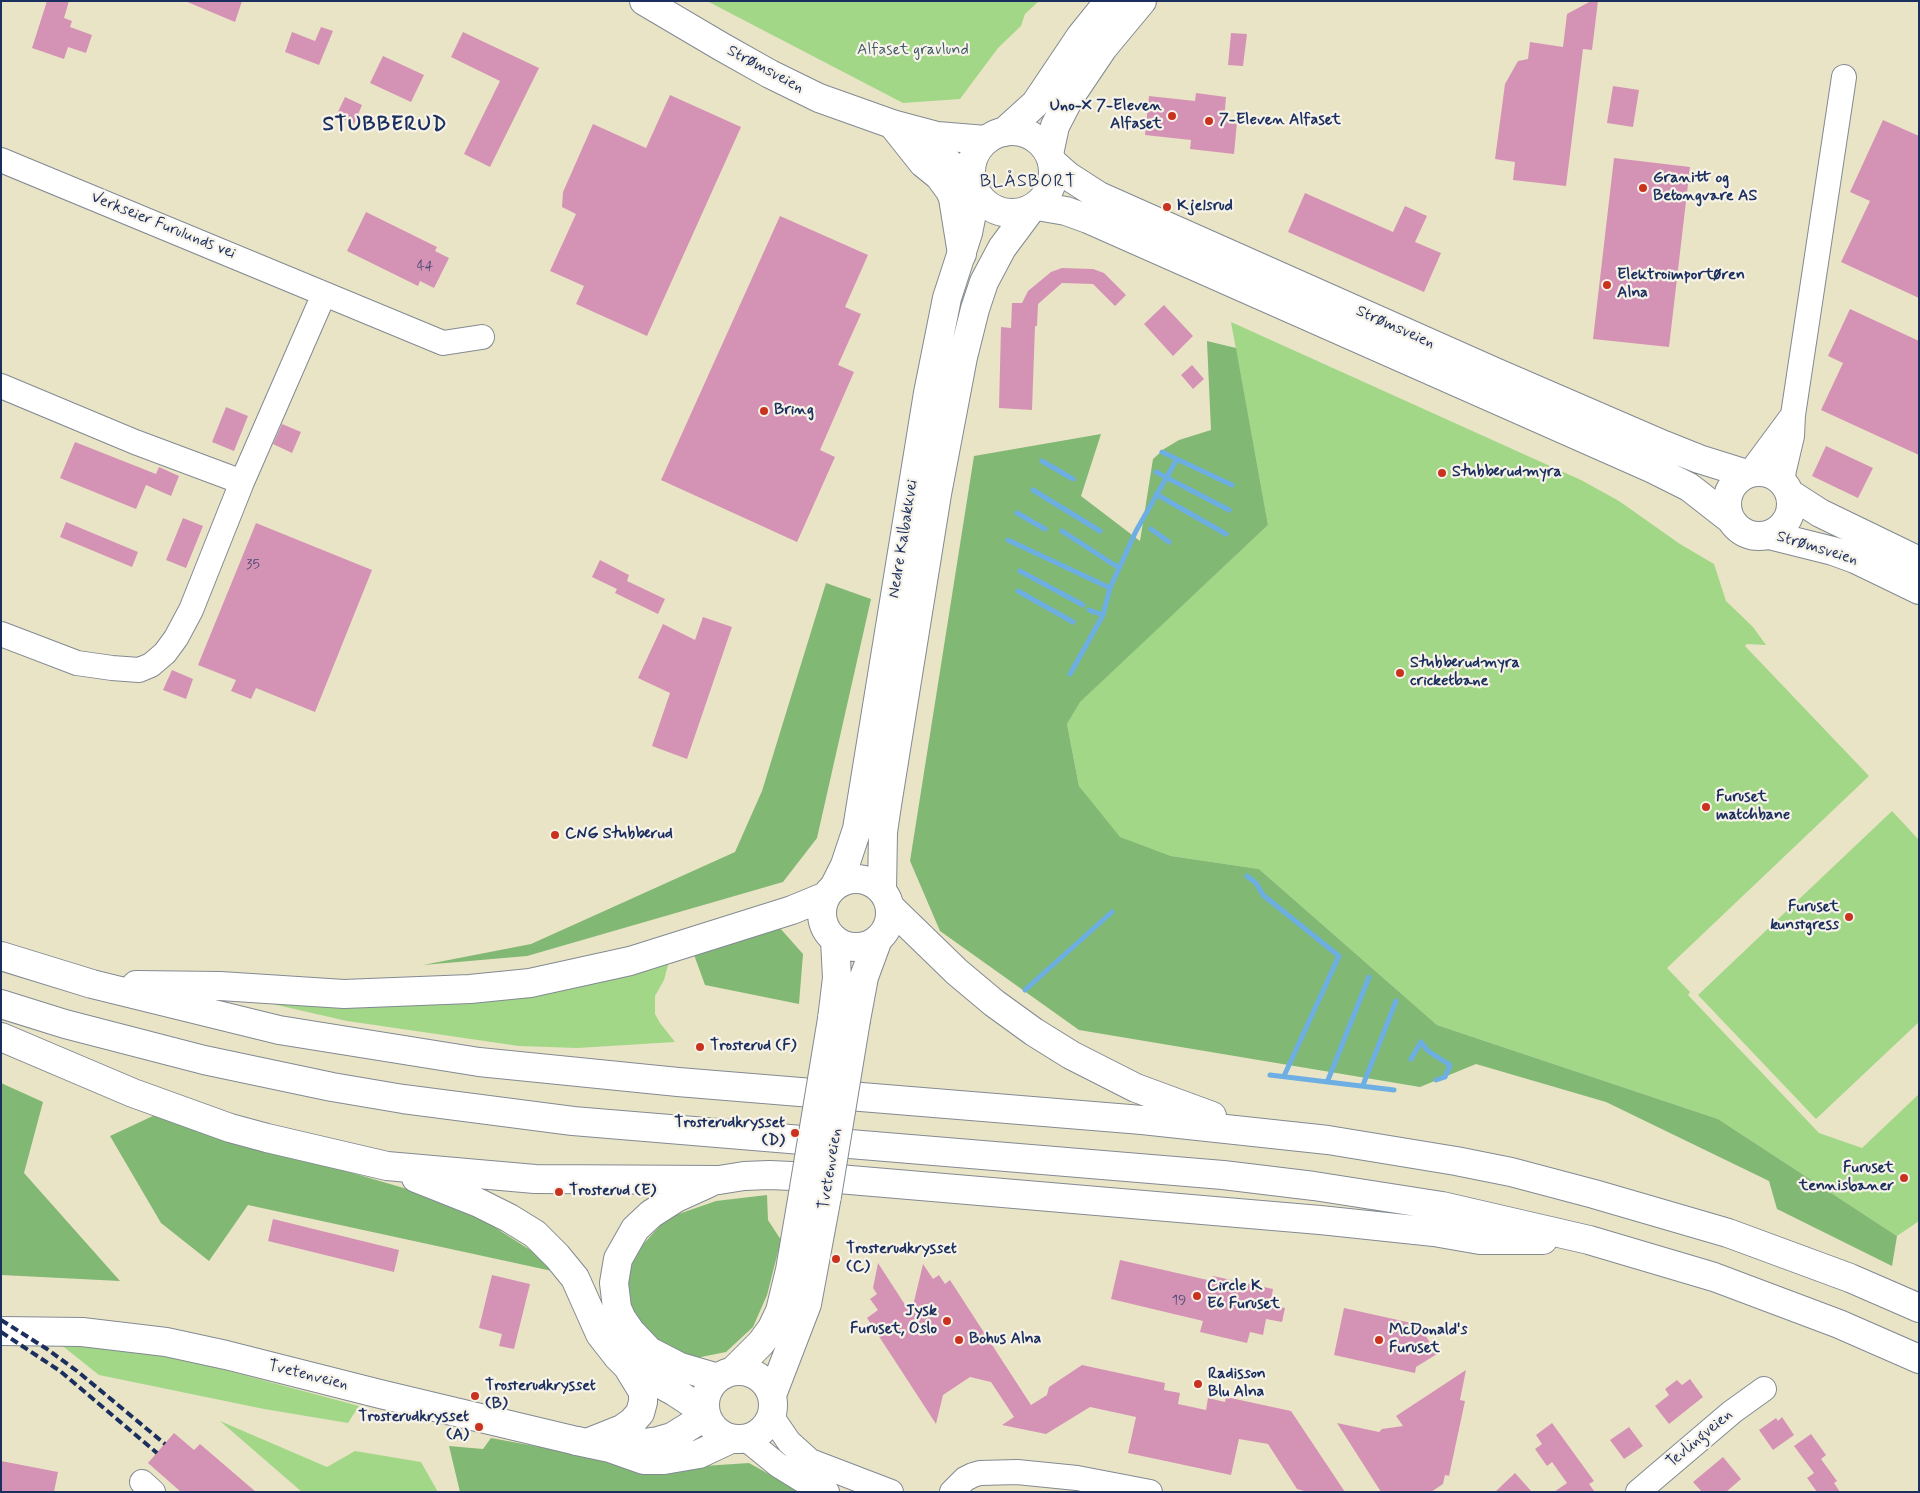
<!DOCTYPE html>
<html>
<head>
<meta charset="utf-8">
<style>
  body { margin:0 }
  #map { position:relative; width:1920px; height:1493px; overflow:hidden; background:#eae4c6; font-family:Mynerve,sans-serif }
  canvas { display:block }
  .frame { position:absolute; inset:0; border:2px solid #1b2f5e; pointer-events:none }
</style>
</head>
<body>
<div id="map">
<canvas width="1920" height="1493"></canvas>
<div class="frame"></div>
</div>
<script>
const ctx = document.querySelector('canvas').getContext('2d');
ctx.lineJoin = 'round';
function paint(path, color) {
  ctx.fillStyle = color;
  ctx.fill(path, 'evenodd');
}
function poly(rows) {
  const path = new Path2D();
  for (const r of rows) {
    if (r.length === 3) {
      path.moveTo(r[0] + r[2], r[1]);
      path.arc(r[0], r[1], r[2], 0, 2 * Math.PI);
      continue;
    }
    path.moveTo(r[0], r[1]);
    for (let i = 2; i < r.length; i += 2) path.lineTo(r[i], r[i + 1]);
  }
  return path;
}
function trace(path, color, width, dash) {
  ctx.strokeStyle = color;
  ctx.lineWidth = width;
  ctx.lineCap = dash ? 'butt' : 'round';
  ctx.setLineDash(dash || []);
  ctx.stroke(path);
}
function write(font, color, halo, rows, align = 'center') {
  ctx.font = font + ' Mynerve,sans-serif';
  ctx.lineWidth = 4.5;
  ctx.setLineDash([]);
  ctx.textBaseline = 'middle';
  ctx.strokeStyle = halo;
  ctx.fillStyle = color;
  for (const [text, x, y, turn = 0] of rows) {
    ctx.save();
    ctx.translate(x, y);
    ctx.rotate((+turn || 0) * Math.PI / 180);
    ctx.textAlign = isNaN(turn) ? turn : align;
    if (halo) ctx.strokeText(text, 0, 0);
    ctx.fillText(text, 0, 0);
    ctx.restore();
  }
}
const green = poly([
  [707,1,1039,1,1025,14,1021,26,998,48,960,99,903,103],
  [1231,322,1581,480,1619,501,1680,544,1714,564,1726,601,1753,627,1766,645,1747,644,1745,646,1869,776,1667,968,1690,992,1688,995,1819,1133,1862,1148,1919,1094,1919,1221,1897,1236,1718,1119,1437,1025,1259,869,1171,856,1119,837,1079,786,1067,724,1080,701,1268,525],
  [1892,811,1919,840,1919,1022,1816,1119,1698,995],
  [671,954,664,980,655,996,655,1014,660,1023,675,1042,577,1048,519,1046,347,1021,246,998,486,993],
  [60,1344,169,1355,359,1406,348,1423,264,1409,99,1375],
  [220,1421,327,1467,355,1451,421,1462,438,1492,302,1492]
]);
const forest = poly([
  [1207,341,1236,348,1268,525,1080,702,1067,724,1079,786,1120,837,1171,856,1259,869,1437,1025,1718,1119,1897,1236,1892,1266,1777,1209,1769,1181,1606,1102,1476,1064,1420,1087,1079,1030,940,931,910,861,974,456,1101,434,1081,496,1140,541,1153,459,1164,449,1179,440,1211,430],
  [826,583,871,599,817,838,783,882,527,956,423,965,531,944,735,852,762,791],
  [779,927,803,954,799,1004,705,985,693,952],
  [1,1083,43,1102,24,1173,120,1281,1,1275],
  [155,1115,458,1204,546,1260,552,1271,248,1205,209,1261,161,1223,110,1136],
  [767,1195,768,1220,781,1240,767,1295,753,1327,726,1352,696,1358,666,1348,641,1325,630,1311,625,1281,637,1251,667,1218,716,1201],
  [491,1438,658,1469,749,1463,801,1492,460,1492,449,1446,483,1449]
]);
const stream = poly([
  [1162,452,1232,485],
  [1042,461,1073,479],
  [1156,472,1229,510],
  [1033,490,1100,531],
  [1156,494,1226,534],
  [1017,513,1045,529],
  [1151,529,1169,542],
  [1062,531,1119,568],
  [1008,540,1110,588],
  [1020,571,1083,605],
  [1018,591,1073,622],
  [1089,610,1103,615],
  [1070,674,1103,615,1110,588,1136,531,1177,459],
  [1247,876,1256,883,1263,895,1339,956,1284,1076],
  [1025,990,1112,912],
  [1411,1059,1421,1042,1428,1051,1450,1065,1445,1077,1436,1080],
  [1270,1075,1394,1090],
  [1328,1080,1369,977],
  [1363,1085,1396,1001]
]);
const building = poly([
  [47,1,69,1,64,18,72,21,70,27,92,35,86,53,68,47,64,59,32,48],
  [185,1,242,1,235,22],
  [1591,1,1598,1,1592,50,1583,49,1566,186,1513,180,1515,162,1495,159,1505,84,1518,61,1528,59,1530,42,1563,47,1567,14],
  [321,27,333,31,319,65,285,52,292,32,315,41],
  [463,32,539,68,490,167,464,154,500,81,451,57],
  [1231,33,1247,34,1243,66,1228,65],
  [383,56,424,75,411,102,370,83],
  [1613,86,1639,90,1633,127,1607,123],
  [1196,93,1226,97,1224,121,1237,122,1234,154,1190,149,1191,140,1145,135,1149,96,1195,101],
  [670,95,741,127,647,336,576,304,584,286,550,271,576,214,562,207,563,192,593,124,646,148],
  [345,97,362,105,354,124,336,116],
  [1883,120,1919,136,1919,298,1841,262,1870,201,1850,192],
  [1614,158,1690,167,1669,347,1593,339],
  [1305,193,1393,232,1405,206,1427,216,1415,242,1441,253,1424,292,1288,232],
  [366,212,437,247,435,251,449,258,434,288,420,281,418,286,347,251],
  [780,216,868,255,845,307,861,314,838,365,854,372,820,450,835,457,797,542,661,480],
  [1062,268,1093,269,1104,273,1126,295,1115,306,1093,284,1062,283,1038,304,1037,326,1035,326,1032,410,999,408,1001,327,1011,328,1012,303,1022,303,1028,291,1051,272],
  [1164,305,1193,336,1173,356,1144,324],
  [1850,309,1919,341,1919,455,1821,410,1843,363,1828,356],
  [1192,365,1204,379,1193,389,1181,375],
  [226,407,248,416,234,451,212,442],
  [282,424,301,432,292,453,273,444],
  [75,442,156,474,159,467,179,476,171,496,146,485,136,509,60,478],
  [1826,446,1873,468,1858,498,1812,476],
  [183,518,203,526,186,568,166,560],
  [66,522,138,552,132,567,60,537],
  [256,523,372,570,315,712,256,688,251,699,231,691,236,680,198,665],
  [600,560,629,575,627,581,665,599,658,614,615,593,617,589,592,577],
  [703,617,732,627,687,759,652,746,670,693,638,678,663,624,695,640],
  [172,670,193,679,186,699,163,690],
  [273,1219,399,1250,394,1272,268,1241],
  [1120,1260,1212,1281,1213,1276,1273,1289,1270,1305,1285,1308,1282,1322,1266,1319,1263,1335,1250,1332,1247,1343,1200,1332,1203,1321,1111,1299],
  [878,1263,911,1314,923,1264,933,1279,939,1275,945,1284,950,1280,1031,1405,1047,1395,1049,1387,1082,1365,1165,1383,1164,1390,1180,1393,1178,1404,1206,1410,1208,1398,1225,1402,1226,1397,1291,1411,1345,1492,1308,1492,1297,1489,1268,1444,1239,1439,1231,1475,1128,1453,1136,1417,1090,1407,1046,1434,1002,1425,1014,1417,991,1382,970,1377,943,1395,936,1424,867,1318,878,1310,870,1299,877,1294,873,1288],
  [492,1275,530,1284,514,1349,499,1346,502,1334,479,1328],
  [1344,1308,1425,1326,1424,1333,1437,1354,1416,1367,1415,1373,1334,1355],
  [1466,1370,1460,1400,1465,1401,1449,1476,1445,1475,1443,1484,1431,1492,1381,1492,1337,1423,1379,1432,1382,1429,1403,1426,1396,1416],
  [1690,1379,1703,1397,1669,1424,1655,1406,1669,1395,1665,1389,1677,1380,1682,1385],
  [1782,1417,1794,1435,1773,1450,1759,1430,1776,1418,1778,1421],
  [1552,1423,1594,1481,1589,1484,1595,1492,1554,1492,1567,1483,1552,1462,1547,1466,1535,1449,1542,1444,1536,1435],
  [1629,1427,1643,1446,1624,1459,1610,1440],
  [174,1433,194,1450,200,1444,256,1492,181,1492,148,1463],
  [1811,1434,1826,1455,1821,1459,1837,1481,1834,1483,1840,1492,1817,1492,1807,1478,1814,1473,1794,1446],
  [1723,1457,1741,1479,1726,1492,1702,1492,1693,1482],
  [1,1461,58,1472,54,1492,1,1492],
  [1515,1473,1532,1492,1495,1492]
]);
const minor = poly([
  [1,160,443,343,482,337],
  [1,386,135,442,242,482],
  [1750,473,1793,415],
  [1782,483,1784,470,1792,436,1793,415,1844,77],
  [1,634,77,663,112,668,139,670,151,665,165,653,176,638,191,610,242,482,324,294],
  [772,1417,789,1442,810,1461,891,1492],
  [746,1439,778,1465,807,1483,827,1492],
  [142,1482,153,1492],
  [952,1492,965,1479,973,1475,980,1473,1017,1472,1077,1478,1150,1492],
  [1638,1492,1732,1412,1764,1389]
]);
const major = poly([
  [644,1,722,47,770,74,819,98,892,124,937,136,986,140],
  [892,124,923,163,939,176,950,191,953,198,962,254],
  [931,149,959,171,973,184],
  [1052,162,1068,176,1099,196,1495,372,1664,445,1699,459,1747,474],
  [1037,206,1066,211,1088,219,1653,469,1689,487,1730,519],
  [1759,504,32],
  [1789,493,1820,513,1919,561],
  [1769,535,1833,551,1855,559,1919,590],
  [1,1331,82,1332,166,1342,226,1355,380,1394,577,1441]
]);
const highway = poly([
  [1012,172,41],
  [1004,132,1035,104,1080,37,1109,1],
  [1049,154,1055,126,1070,97,1103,48,1142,1],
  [856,913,34],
  [835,885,845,865,857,829,928,393,947,298,968,233,976,193],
  [882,890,883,832,887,805,937,494,963,357,975,309,984,282,1002,248,1031,209],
  [890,907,957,972,994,1003,1034,1032,1071,1055,1136,1088,1212,1116],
  [1,956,92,984,279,1030,479,1062,678,1082,1142,1120,1328,1140,1456,1161,1511,1172,1594,1194,1728,1233,1850,1278,1919,1308],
  [136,985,220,986,344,994,470,989,530,983,630,961,792,910,826,896],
  [1,1004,65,1024,204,1060,332,1087,403,1099,573,1121,1223,1175,1314,1186,1442,1206,1589,1240,1714,1277,1839,1324,1919,1359],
  [832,1019,837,978,835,940],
  [856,1020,864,977,878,939],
  [1,1037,133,1093,230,1128,267,1138,387,1166,535,1179,719,1180,744,1176,769,1175,815,1177,1320,1220,1434,1232,1480,1240,1543,1240],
  [416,1178,479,1203,509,1218,535,1234,557,1256,575,1278,600,1334,618,1357,627,1366,675,1392,705,1412],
  [709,1183,676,1198,651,1214,635,1229,618,1259,614,1283,617,1308,622,1319,631,1332,649,1351,680,1367,718,1378],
  [739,1405,34],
  [733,1371,761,1343,772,1328,780,1311,790,1270,803,1194],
  [772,1395,807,1304,827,1196],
  [577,1441,610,1448,644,1460,664,1460,699,1454,731,1439],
  [587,1443,622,1429,632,1422,640,1413,643,1402,643,1392,627,1366],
  [622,1446,658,1441,672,1437,706,1416]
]);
const rail = poly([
  [1,1320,47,1349,77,1371,165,1444],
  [1,1332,60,1371,157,1453]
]);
const highwayBridge = poly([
  [803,1194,832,1019],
  [827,1196,856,1020]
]);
const markers = [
  [1172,116,5,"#c8321e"],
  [1209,121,5,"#c8321e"],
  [1643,188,5,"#c8321e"],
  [1167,207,5,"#c8321e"],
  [1607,285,5,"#c8321e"],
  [764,411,5,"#c8321e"],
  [1442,473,5,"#c8321e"],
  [1400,673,5,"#c8321e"],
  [1706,807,5,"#c8321e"],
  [555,835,5,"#c8321e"],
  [1849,917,5,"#c8321e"],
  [700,1047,5,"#c8321e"],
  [795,1133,5,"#c8321e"],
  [1904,1178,5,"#c8321e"],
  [559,1192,5,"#c8321e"],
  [836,1259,5,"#c8321e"],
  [1197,1296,5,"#c8321e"],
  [947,1321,5,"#c8321e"],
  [959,1340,5,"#c8321e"],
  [1379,1340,5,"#c8321e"],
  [1198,1384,5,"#c8321e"],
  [475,1396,5,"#c8321e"],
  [479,1427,5,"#c8321e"]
];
const numberNames = [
  ["44",425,267],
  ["35",253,565],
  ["19",1179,1301]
];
const parkNames = [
  ["Alfaset gravlund",913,51]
];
const streetNames = [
  ["Strømsveien",765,70,28],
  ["Verkseier Furulunds vei",163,226,22],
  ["Strømsveien",1395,328,24],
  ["Nedre Kalbakkvei",904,539,-81],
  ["Strømsveien",1817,549,17],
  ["Tvetenveien",831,1169,-81],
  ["Tvetenveien",308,1376,14],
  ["Tevlingveien",1700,1439,-40]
];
const poiNames = [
  ["Uno-X 7-Eleven",1162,107,"right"],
  ["Alfaset",1162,125,"right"],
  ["7-Eleven Alfaset",1219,121],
  ["Granitt og",1653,179],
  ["Betongvare AS",1653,197],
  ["Kjelsrud",1177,207],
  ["Elektroimportøren",1617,276],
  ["Alna",1617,294],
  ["Bring",774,411],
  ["Stubberudmyra",1452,473],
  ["Stubberudmyra",1410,664],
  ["cricketbane",1410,682],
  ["Furuset",1716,798],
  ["matchbane",1716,816],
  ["CNG Stubberud",565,835],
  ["Furuset",1839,908,"right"],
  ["kunstgress",1839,926,"right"],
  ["Trosterud (F)",710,1047],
  ["Trosterudkrysset",785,1124,"right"],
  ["(D)",785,1142,"right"],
  ["Furuset",1894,1169,"right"],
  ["tennisbaner",1894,1187,"right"],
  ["Trosterud (E)",569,1192],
  ["Trosterudkrysset",846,1250],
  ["(C)",846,1268],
  ["Circle K",1207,1287],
  ["E6 Furuset",1207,1305],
  ["Jysk",937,1312,"right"],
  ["Furuset, Oslo",937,1330,"right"],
  ["McDonald's",1389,1331],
  ["Furuset",1389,1349],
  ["Bohus Alna",969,1340],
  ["Radisson",1208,1375],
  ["Blu Alna",1208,1393],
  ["Trosterudkrysset",485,1387],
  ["(B)",485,1405],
  ["Trosterudkrysset",469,1418,"right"],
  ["(A)",469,1436,"right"]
];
const neighbourhoodNames = [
  ["BLÅSBORT",1028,182]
];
const districtNames = [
  ["STUBBERUD",385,126]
];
paint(green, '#a2d788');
paint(forest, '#81b874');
trace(stream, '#6dafe2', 5);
paint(building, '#d493b5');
trace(minor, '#828a92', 26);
trace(major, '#828a92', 30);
trace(highway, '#828a92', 30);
trace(minor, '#fff', 24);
trace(major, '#fff', 28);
trace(highway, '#fff', 28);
trace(rail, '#1b2f5e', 4, [8, 4]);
trace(highwayBridge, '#828a92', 30, []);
trace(highwayBridge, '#fff', 28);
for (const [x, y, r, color] of markers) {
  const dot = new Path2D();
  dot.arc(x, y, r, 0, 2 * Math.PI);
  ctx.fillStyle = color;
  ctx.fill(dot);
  trace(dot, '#f7f3e8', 2);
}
write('14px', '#494874', null, numberNames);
write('16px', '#3d5968', '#f7f3e8', parkNames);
write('16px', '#1b2f5e', '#f7f3e8', streetNames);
write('bold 16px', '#1b2f5e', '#f7f3e8', poiNames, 'left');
ctx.letterSpacing = '1px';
write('18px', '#1b2f5e', '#f7f3e8', neighbourhoodNames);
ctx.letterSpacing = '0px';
ctx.letterSpacing = '1px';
write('bold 21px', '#1b2f5e', '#f7f3e8', districtNames);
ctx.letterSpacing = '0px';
</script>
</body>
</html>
